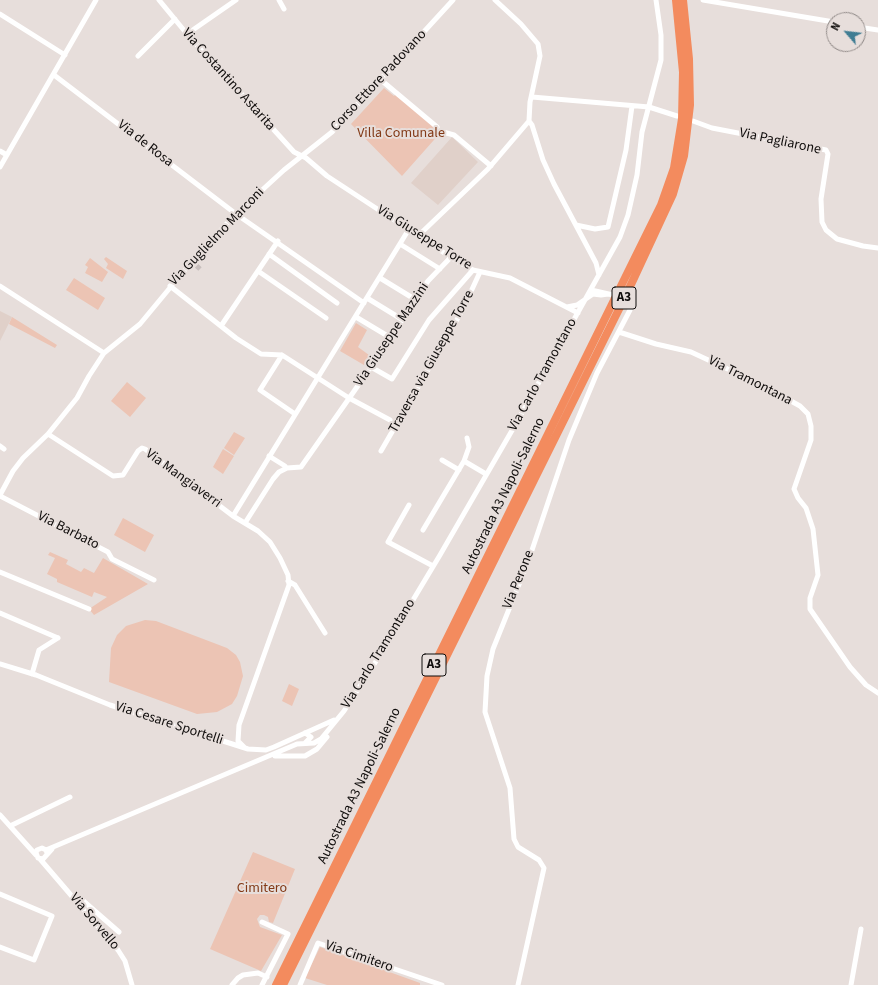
<!DOCTYPE html>
<html>
<head>
<meta charset="utf-8">
<style>
  body { margin:0 }
  #map { position:relative; width:878px; height:985px; overflow:hidden; background:#e7dedb; font-family:"Source Sans 3",sans-serif }
  canvas { display:block }
  .north { position:absolute; left:826px; top:12px; width:40px; height:40px; box-sizing:border-box; background:#e7dedb; border:1px solid #918a88; border-radius:50%; rotate:298deg; font-size:11px; font-weight:700; line-height:16px; text-align:center; color:#0f0c0b }
  .north::after { content:''; display:block; margin:auto; width:14px; height:18px; background:#407d93; clip-path:polygon(50% 0,100% 100%,50% 72%,0 100%) }
</style>
</head>
<body>
<div id="map">
<canvas width="878" height="985"></canvas>
<div class="north">N</div>
</div>
<script>
const ctx = document.querySelector('canvas').getContext('2d');
ctx.lineJoin = 'round';
function paint(path, color) {
  ctx.fillStyle = color;
  ctx.fill(path, 'evenodd');
}
function poly(rows) {
  const path = new Path2D();
  for (const r of rows) {
    path.moveTo(r[0], r[1]);
    for (let i = 2; i < r.length; i += 2) path.lineTo(r[i], r[i + 1]);
  }
  return path;
}
function trace(path, color, width, dash) {
  ctx.strokeStyle = color;
  ctx.lineWidth = width;
  ctx.lineCap = dash ? 'butt' : 'round';
  ctx.setLineDash(dash || []);
  ctx.stroke(path);
}
function write(font, color, halo, rows, align = 'center') {
  ctx.font = font + ' "Source Sans 3",sans-serif';
  ctx.lineWidth = 4;
  ctx.setLineDash([]);
  ctx.textBaseline = 'middle';
  ctx.strokeStyle = halo;
  ctx.fillStyle = color;
  for (const [text, x, y, turn = 0] of rows) {
    ctx.save();
    ctx.translate(x, y);
    ctx.rotate((+turn || 0) * Math.PI / 180);
    ctx.textAlign = isNaN(turn) ? turn : align;
    if (halo) ctx.strokeText(text, 0, 0);
    ctx.fillText(text, 0, 0);
    ctx.restore();
  }
}
const built = poly([
  [452,137,478,162,438,205,411,183],
  [0,311,12,317,0,341]
]);
const green = poly([
  [384,88,394,96,396,94,441,132,402,176,351,124],
  [106,257,127,271,123,279,106,268,108,264,104,259],
  [90,258,108,272,102,282,85,273,88,267,85,265],
  [74,278,105,298,98,310,66,290],
  [12,317,57,345,55,348,9,324],
  [356,323,367,330,358,347,369,355,364,365,340,351],
  [127,382,146,398,130,417,111,401],
  [234,432,245,438,234,455,224,448],
  [223,449,234,456,223,474,213,467],
  [123,518,154,535,145,552,114,535],
  [50,552,68,560,66,564,81,572,84,568,94,573,103,558,148,584,94,615,89,609,107,597,94,592,92,597,57,582,57,579,47,574,55,558,48,555],
  [145,620,156,621,227,648,236,655,240,662,243,676,237,696,232,704,217,712,197,714,109,682,111,648,117,635,126,626],
  [289,684,299,689,292,706,282,701],
  [253,852,295,869,273,923,269,922,268,917,264,915,260,915,257,919,260,927,282,935,261,971,210,949],
  [320,947,420,983,420,985,327,985,305,978]
]);
const minorTunnel = poly([
  [191,261,200,269]
]);
const minor = poly([
  [159,0,187,34,294,152,306,158,327,176,455,260,473,270,510,278,578,313],
  [279,0,284,9],
  [495,0,521,24,538,44,540,56,530,102,529,121],
  [703,0,834,22],
  [0,14,65,55],
  [858,27,878,30],
  [187,34,236,0],
  [138,56,175,19],
  [54,75,236,214,364,303],
  [381,80,437,127],
  [532,97,649,107,677,116],
  [529,121,532,125,543,160,554,184,596,263,599,275],
  [693,121,712,128,826,150,828,154,821,199,822,222,826,230,837,239,863,246,878,248],
  [443,132,454,135,491,166],
  [0,151,7,155],
  [0,167,96,0],
  [576,225,595,229,608,227,626,150,632,106],
  [419,235,488,169,529,121],
  [400,244,440,269],
  [269,254,337,303],
  [258,271,326,318],
  [380,278,416,300],
  [0,286,104,353],
  [170,286,236,338,261,354,282,355,349,398,390,420],
  [591,290,613,295],
  [367,298,403,320],
  [567,307,577,305,593,294,601,295,608,294],
  [356,317,391,338],
  [221,326,278,241],
  [619,332,656,344,691,352,760,384,800,406,808,414,811,426,811,440,794,489,798,498,806,508,813,529,818,575,810,598,810,609,850,667,866,685,878,693],
  [282,355,260,390,295,414],
  [371,367,392,379,429,320,473,270],
  [48,434,113,476,123,475,138,451,142,448,145,449,233,516,258,531,270,542,280,558,288,575,289,585,239,725,238,741,245,748],
  [0,446,4,449],
  [381,451,462,311,480,272],
  [269,456,285,466,286,468],
  [442,460,459,470],
  [464,461,486,474],
  [0,495,13,471,23,458,48,434,77,398,89,376,104,353,140,324,198,254,236,214,284,170,332,132,453,0],
  [0,496,108,552,112,559,154,580],
  [409,505,388,542,433,566],
  [233,516,409,229],
  [245,523,273,479,279,472,287,468,301,467,371,367,428,281,451,257],
  [423,530,464,461,469,447,467,438],
  [0,572,89,609],
  [288,581,295,585,325,633],
  [0,613,58,638],
  [0,664,36,675,110,705,248,749,266,750,274,747,334,720],
  [32,674,39,650,58,638],
  [305,743,311,737,305,733],
  [275,756,305,756,317,749,327,737],
  [0,815,36,855],
  [10,826,70,797],
  [46,850,297,744,314,743,321,739,344,711,380,655,440,555,514,427,620,237,628,215,637,175,642,132,661,60,661,35,656,0],
  [47,853,46,850,42,848,37,850,36,853,38,858,43,859,52,849],
  [40,859,118,950,125,961,132,985],
  [0,894,52,916,34,960,0,947],
  [73,897,80,898,119,932],
  [262,922,288,934,262,985],
  [232,985,238,978,243,975,258,973,267,977],
  [300,985,318,943,442,985],
  [518,985,544,868,539,860,518,847,514,839,510,788,485,712,487,676,493,649,528,562,569,440,597,373,630,310,631,307,626,302],
  [851,985,861,929]
]);
const highway = poly([
  [276,985,661,205,674,168,682,119,683,72,676,0],
  [283,985,628,291,673,194,684,156,690,105,689,59,683,0]
]);
const shields = [
  [624,298,24],
  [434,665,24]
];
const shieldNames = [
  ["A3",624,298],
  ["A3",434,665]
];
const streetNames = [
  ["Via Costantino Astarita",228,80,48],
  ["Corso Ettore Padovano",379,81,-47],
  ["Via Pagliarone",780,142,12],
  ["Via de Rosa",145,144,38],
  ["Via Guglielmo Marconi",217,237,-46],
  ["Via Giuseppe Torre",424,238,32],
  ["Via Giuseppe Mazzini",392,335,-56],
  ["Traversa via Giuseppe Torre",432,362,-61],
  ["Via Carlo Tramontano",543,375,-61],
  ["Via Tramontana",750,381,27],
  ["Via Mangiaverri",183,479,36],
  ["Autostrada A3 Napoli-Salerno",504,496,-64],
  ["Via Barbato",68,531,27],
  ["Via Perone",519,580,-68],
  ["Via Carlo Tramontano",379,654,-58],
  ["Via Cesare Sportelli",169,724,18],
  ["Autostrada A3 Napoli-Salerno",360,786,-64],
  ["Via Sorvello",94,922,50],
  ["Via Cimitero",359,957,19]
];
const parkNames = [
  ["Villa Comunale",401,134],
  ["Cimitero",262,889]
];
paint(built, '#e0d0c9');
paint(green, '#ecc4b4');
trace(minorTunnel, '#c7bebc', 5, [5, 2.5]);
trace(minor, '#fff', 5);
trace(highway, '#f38b5e', 8);
for (const [x, y, w] of shields) {
  const box = new Path2D();
  box.roundRect(x - w / 2, y - 11, w, 22, 3);
  ctx.fillStyle = '#e7dedb';
  ctx.fill(box);
  trace(box, '#0f0c0b', 1);
}
write('bold 13px', '#0f0c0b', null, shieldNames);
write('14px', '#0f0c0b', '#e7dedb', streetNames);
write('14px', '#823916', '#e7dedb', parkNames);
</script>
</body>
</html>
